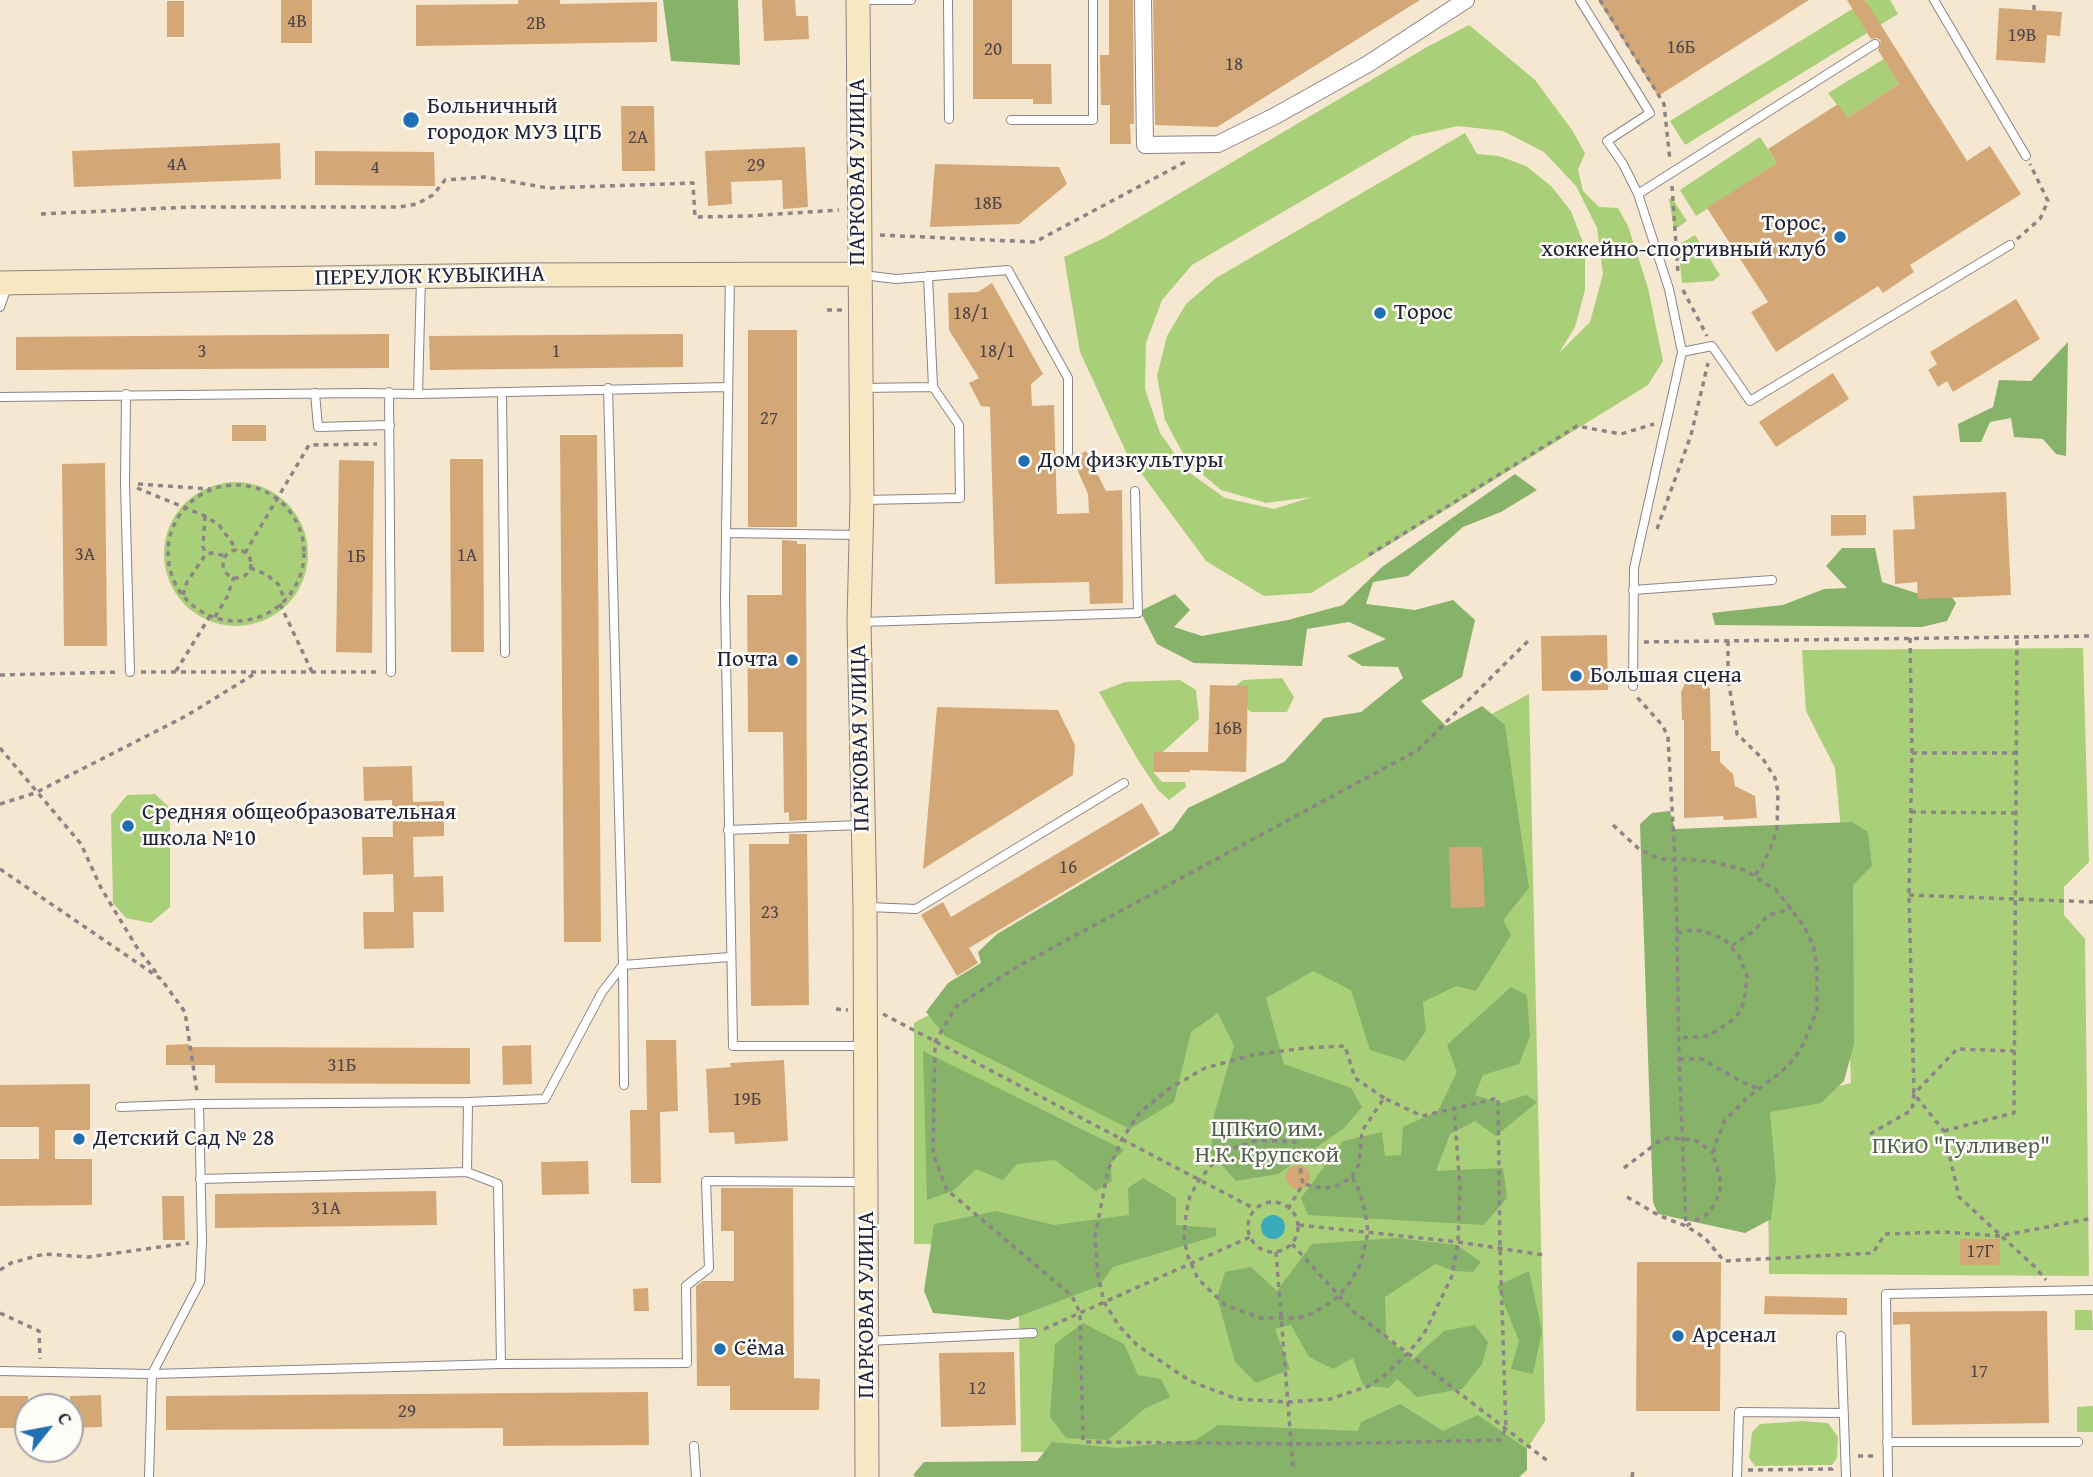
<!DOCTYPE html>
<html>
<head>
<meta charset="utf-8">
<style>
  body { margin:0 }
  #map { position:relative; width:2093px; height:1477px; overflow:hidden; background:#f6e7d1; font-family:"Gentium Book Plus",serif }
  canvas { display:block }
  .north { position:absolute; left:14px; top:1393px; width:70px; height:70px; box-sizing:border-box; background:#fdfcf7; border:2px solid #a5a5ac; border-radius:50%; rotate:59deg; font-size:19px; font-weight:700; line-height:28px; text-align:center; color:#22223b }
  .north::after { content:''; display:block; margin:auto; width:24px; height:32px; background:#1f6fb2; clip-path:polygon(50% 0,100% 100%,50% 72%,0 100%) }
</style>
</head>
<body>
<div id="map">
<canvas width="2093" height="1477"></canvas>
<div class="north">С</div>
</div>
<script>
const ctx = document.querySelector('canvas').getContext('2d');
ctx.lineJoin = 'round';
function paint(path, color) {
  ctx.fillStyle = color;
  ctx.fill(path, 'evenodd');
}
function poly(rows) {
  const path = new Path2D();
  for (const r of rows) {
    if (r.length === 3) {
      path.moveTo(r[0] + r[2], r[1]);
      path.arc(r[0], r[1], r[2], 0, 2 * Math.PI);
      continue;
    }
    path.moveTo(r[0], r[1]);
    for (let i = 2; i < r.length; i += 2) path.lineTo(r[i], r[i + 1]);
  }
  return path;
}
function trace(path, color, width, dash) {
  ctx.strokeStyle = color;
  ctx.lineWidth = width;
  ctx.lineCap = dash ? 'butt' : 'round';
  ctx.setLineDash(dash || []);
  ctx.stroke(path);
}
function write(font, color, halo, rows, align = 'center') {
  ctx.font = font + ' "Gentium Book Plus",serif';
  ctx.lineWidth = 5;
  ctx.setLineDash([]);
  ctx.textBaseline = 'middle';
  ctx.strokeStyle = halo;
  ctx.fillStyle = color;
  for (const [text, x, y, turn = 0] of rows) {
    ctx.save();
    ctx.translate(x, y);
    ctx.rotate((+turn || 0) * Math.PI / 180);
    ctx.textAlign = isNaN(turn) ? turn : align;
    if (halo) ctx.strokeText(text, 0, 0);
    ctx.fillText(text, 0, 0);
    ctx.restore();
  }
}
const green = poly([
  [1867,0,1890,0,1898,14,1685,145,1670,121],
  [1469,25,1535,80,1572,130,1585,153,1578,170,1583,191,1599,207,1618,208,1628,226,1648,288,1663,361,1648,385,1311,593,1264,596,1206,561,1127,454,1080,352,1064,257,1104,238,1427,47],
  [1458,126,1503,131,1544,152,1576,186,1597,228,1603,274,1590,322,1559,353,1575,327,1585,290,1585,248,1571,211,1551,186,1526,166,1499,156,1477,154,1465,133,1216,278,1186,304,1167,336,1157,376,1165,420,1187,461,1221,490,1266,503,1312,497,1274,509,1225,498,1187,471,1160,433,1145,389,1146,343,1162,300,1192,265,1413,136],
  [1884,59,1899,84,1847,118,1828,93],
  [1760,137,1777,163,1696,216,1680,190],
  [1672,198,1687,221,1674,230,1669,199],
  [1695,235,1720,275,1713,281,1682,283,1678,245],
  [236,554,72],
  [2083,648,2089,862,2064,887,2064,915,2085,939,2089,1276,1769,1274,1767,1104,1851,1083,1840,820,1835,768,1806,711,1802,650],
  [1282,678,1294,697,1287,712,1251,712,1228,692,1243,680],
  [1180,680,1196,690,1199,719,1155,759,1154,773,1162,782,1185,782,1186,787,1169,800,1158,790,1138,760,1099,692,1125,682],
  [1529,694,1545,1421,1527,1449,1237,1454,1021,1452,1018,1255,1005,1244,914,1244,914,1023],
  [155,794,170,808,170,907,151,923,126,918,113,903,111,815,127,795],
  [2075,1310,2092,1310,2093,1330,2075,1330],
  [2093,1406,2093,1432,2077,1432,2077,1407],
  [1802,1421,1828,1423,1838,1437,1837,1458,1832,1465,1755,1466,1749,1458,1752,1432,1760,1424]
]);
const forest = poly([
  [663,0,738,0,740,65,671,61],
  [2068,342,2066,456,2056,454,2043,439,2014,437,2011,418,1990,422,1981,442,1960,442,1958,424,1993,407,1999,380,2031,381],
  [1515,474,1537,490,1501,512,1463,527,1408,576,1373,582,1366,604,1415,610,1453,600,1475,620,1462,677,1421,701,1446,726,1482,706,1505,725,1529,888,1503,920,1511,935,1476,991,1456,986,1423,1002,1426,1031,1405,1061,1370,1050,1351,990,1313,971,1266,998,1284,1064,1351,1088,1362,1107,1343,1129,1278,1174,1236,1181,1211,1153,1214,1115,1234,1046,1218,1013,1191,1032,1174,1102,1130,1129,945,1036,926,1012,948,983,981,963,978,952,997,934,1172,830,1188,808,1284,762,1324,718,1361,712,1403,678,1398,667,1362,666,1347,656,1386,639,1349,622,1307,629,1302,666,1194,663,1157,644,1140,611,1175,594,1190,610,1174,627,1202,636,1288,620,1343,605,1382,567],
  [1842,548,1875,548,1882,582,1916,593,1948,592,1956,603,1947,621,1922,627,1715,625,1712,613,1783,605,1824,589,1847,588,1826,566],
  [1670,811,1675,829,1852,822,1868,832,1872,866,1853,885,1854,1044,1844,1081,1821,1103,1770,1112,1776,1179,1771,1219,1745,1233,1658,1214,1653,1202,1640,824,1652,813],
  [1511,987,1527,995,1530,1036,1519,1064,1483,1075,1475,1095,1501,1103,1526,1095,1537,1102,1496,1136,1475,1121,1450,1134,1436,1171,1503,1168,1507,1198,1484,1225,1308,1215,1301,1198,1343,1141,1382,1132,1385,1156,1401,1155,1403,1127,1438,1111,1457,1072,1447,1045],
  [923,1051,1124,1150,1110,1164,1112,1181,1096,1191,1055,1160,1017,1164,1003,1180,976,1169,953,1191,927,1200],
  [1143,1178,1176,1198,1176,1225,1216,1228,1216,1236,1113,1267,1099,1286,1009,1320,933,1313,924,1291,934,1224,996,1211,1054,1225,1129,1215,1128,1188],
  [1396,1238,1457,1245,1481,1262,1473,1272,1454,1271,1435,1264,1385,1297,1386,1337,1412,1360,1444,1331,1475,1325,1488,1342,1482,1364,1462,1389,1417,1397,1397,1379,1389,1388,1363,1385,1353,1358,1333,1369,1309,1357,1291,1325,1275,1329,1290,1369,1256,1383,1235,1362,1217,1297,1225,1272,1251,1267,1277,1291,1312,1244],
  [1529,1271,1542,1331,1533,1374,1511,1369,1519,1341,1497,1286],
  [1083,1323,1124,1344,1138,1375,1161,1379,1170,1397,1144,1409,1108,1440,1066,1438,1050,1417,1055,1344],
  [1400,1404,1443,1431,1478,1415,1527,1449,1527,1470,1519,1477,916,1477,913,1475,924,1462,1037,1461,1052,1442,1117,1448,1196,1440,1218,1425,1358,1431,1361,1422]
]);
const water = poly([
  [1273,1227,12]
]);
const building = poly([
  [281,0,312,0,312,43,281,43],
  [518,0,560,0,560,4,657,2,657,42,416,46,416,5,518,4],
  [762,0,795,0,796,16,808,16,809,39,764,41],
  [973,0,1012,0,1012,64,1051,64,1052,104,1033,104,1033,99,973,99],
  [1109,0,1133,0,1134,124,1130,124,1131,144,1110,144,1110,105,1101,105,1100,55,1109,55],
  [1153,0,1420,0,1217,127,1155,125],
  [1598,0,1809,0,1658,96],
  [1847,0,1865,0,1967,161,1990,146,2021,194,1910,265,1914,272,1883,293,1878,286,1776,352,1751,312,1768,302,1707,208,1777,163,1768,149,1838,104,1847,118,1899,84,1878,50,1881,41,1877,38,1871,39],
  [167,1,184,1,184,37,167,37],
  [1999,8,2062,12,2060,36,2047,35,2045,63,1996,60],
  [621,106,654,106,655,171,622,171],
  [280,143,281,179,74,187,72,151],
  [805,147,808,207,783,209,782,180,731,182,732,204,708,206,705,151],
  [315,151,434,152,435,186,315,185],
  [935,164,1059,167,1067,184,1019,224,930,227],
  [992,283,1043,374,1031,384,1032,406,1054,405,1057,514,1089,513,1088,494,1072,458,1086,451,1106,491,1122,490,1123,603,1090,604,1089,582,995,584,990,407,981,406,969,383,979,378,949,330,948,293,978,292],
  [2016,299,2040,339,1953,392,1947,381,1938,387,1928,370,1937,364,1930,352],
  [748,330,797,330,797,527,748,527],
  [389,334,389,368,16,370,16,337],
  [683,334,683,367,430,370,429,336],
  [1833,373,1849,399,1776,447,1759,422],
  [232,425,266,425,266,441,232,441],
  [560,435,597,435,601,942,564,942],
  [450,459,483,459,484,652,451,652],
  [339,460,374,461,372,653,336,652],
  [105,463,107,646,64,646,62,464],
  [2006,492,2011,595,1918,599,1917,582,1895,584,1893,530,1915,529,1913,496],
  [1831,515,1866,515,1866,535,1831,536],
  [782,540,797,541,797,544,806,544,807,820,789,821,789,812,784,813,783,732,748,732,747,595,782,595],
  [1607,635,1608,690,1542,691,1541,636],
  [1701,676,1710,689,1711,751,1720,751,1720,762,1733,774,1735,786,1755,796,1757,818,1724,820,1723,816,1684,818,1684,720,1682,720,1681,692,1688,677],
  [1210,685,1248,686,1246,772,1190,770,1190,772,1154,772,1154,752,1208,752],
  [937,707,1058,710,1075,745,1073,775,923,869],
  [412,766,413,802,444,801,444,836,413,837,414,877,443,876,444,912,413,912,414,948,364,949,363,912,394,912,393,874,363,875,362,837,393,837,392,800,364,801,363,767],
  [1142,803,1160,834,969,948,978,963,957,976,921,915,943,902,951,917],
  [789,834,807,834,809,1005,751,1006,749,844,789,844],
  [1449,847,1482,847,1485,907,1451,908],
  [646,1040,676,1040,678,1111,660,1112,661,1183,631,1183,630,1110,647,1110],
  [189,1044,189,1047,470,1048,470,1084,215,1083,215,1065,166,1065,166,1045],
  [531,1045,532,1084,503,1085,502,1046],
  [784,1060,788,1141,735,1144,734,1132,709,1133,706,1069,731,1067,730,1063],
  [90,1084,90,1130,55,1130,55,1159,92,1159,92,1205,0,1206,0,1159,39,1159,39,1127,0,1127,0,1085],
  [588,1161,589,1194,542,1195,541,1162],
  [1298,1177,12],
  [721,1188,793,1188,794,1378,820,1379,819,1410,730,1410,730,1386,697,1386,696,1286,703,1281,734,1281,734,1231,721,1231],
  [436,1191,437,1225,215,1228,215,1194],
  [162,1196,184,1196,185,1240,163,1240],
  [1960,1239,2000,1239,2000,1265,1960,1265],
  [1637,1262,1721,1262,1720,1411,1636,1411],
  [648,1288,649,1311,634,1311,633,1289],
  [1765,1296,1847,1298,1847,1315,1764,1314],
  [2047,1311,2049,1423,1912,1425,1910,1324,1893,1325,1893,1312],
  [1014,1352,1016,1425,941,1427,939,1353],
  [648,1392,649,1445,503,1446,503,1428,166,1430,166,1396],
  [101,1395,102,1427,70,1428,70,1396],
  [0,1396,28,1396,28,1428,0,1428]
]);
const path = poly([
  [1600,0,1664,104,1670,161],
  [2034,10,2034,0],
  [1672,186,1678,273],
  [41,214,190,207,399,207,417,204,433,195,445,180,485,177,548,188,693,183,695,217,748,216,839,210],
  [880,235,1035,242,1185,162],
  [2017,239,2040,219,2048,201,2030,164],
  [1683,290,1707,336],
  [827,310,843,310],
  [138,484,210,489],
  [236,553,68],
  [137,488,205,516,219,525,237,550],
  [205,516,203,547,206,554],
  [1657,529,1691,435,1708,363],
  [237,564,14],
  [245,553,309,445,377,444],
  [1369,555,1577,426,1621,434,1654,424],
  [250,568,266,574,278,584,285,600],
  [183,595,187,582,206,554,212,553,226,556],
  [280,604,312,672],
  [215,617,227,597,234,577],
  [1910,638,1912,753,1909,895,1914,1094,1944,1131,1959,1197,2034,1266,2046,1280],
  [1728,641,1728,678,1737,734,1763,759,1775,778,1778,792,1777,829,1773,842,1762,867,1754,876],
  [1644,642,2093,636],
  [176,671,210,616],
  [141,672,379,672],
  [0,675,120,672],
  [0,748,81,844,101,888,136,946,158,975],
  [1912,753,2015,753],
  [0,804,35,793,186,716,256,673],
  [1911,812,2015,813],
  [1613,825,1639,849,1660,859,1675,860,1686,859,1713,862,1745,870,1760,880,1776,890,1804,926,1813,945,1817,965,1817,1010,1804,1043,1794,1059,1780,1073,1749,1096,1725,1120,1714,1147,1714,1158,1720,1177,1720,1190,1715,1204,1707,1214,1686,1226,1679,1059,1677,929,1675,860,1668,738,1663,726,1636,696],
  [0,869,161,979,185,1012,197,1092],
  [1909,895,2093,902],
  [1677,933,1692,930,1704,931,1725,940,1739,956,1747,976,1744,1002,1738,1014,1729,1023,1708,1036,1679,1038],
  [1732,946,1755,930,1767,916,1792,908],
  [836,1009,848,1010],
  [883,1014,1255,1209],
  [1679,1059,1702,1059,1742,1082,1759,1089],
  [1384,1098,1355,1078,1345,1046,1306,1048,1252,1055,1205,1068,1170,1088,1140,1112,1122,1139,1108,1170,1095,1237,1098,1275,1104,1302,1119,1326,1137,1345,1190,1381,1237,1399,1288,1402,1330,1399,1369,1386,1384,1376,1408,1353,1424,1334,1452,1276,1458,1242,1460,1187,1454,1109],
  [1944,1131,2014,1113,2017,636],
  [1870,1134,1912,1110,1914,1094,1957,1049,2014,1051],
  [1624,1168,1658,1142,1669,1138,1695,1140,1714,1153],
  [1352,1177,1359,1164,1362,1131,1384,1098,1422,1116,1498,1098,1500,1248,1506,1428,1500,1440,1326,1444,1083,1442,1080,1313,1072,1296,947,1190,933,1154,935,1042,956,1007,1015,968,1418,750,1528,641],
  [1627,1197,1660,1216,1686,1226,1705,1238,1724,1261,1873,1253,1885,1234,1944,1232,2000,1236,2093,1218],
  [1273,1227,25],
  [1288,1209,1303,1184,1295,1142,1258,1140,1236,1147,1217,1159,1199,1180,1190,1196,1186,1214,1184,1236,1187,1254,1198,1279,1225,1305,1261,1318,1298,1318,1313,1313,1325,1306,1339,1296,1351,1281,1361,1263,1368,1232,1365,1211,1359,1190,1352,1177,1335,1187,1322,1188,1303,1184],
  [1299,1225,1458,1242,1544,1255],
  [1292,1244,1354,1312,1549,1462],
  [1276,1252,1293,1468],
  [0,1270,11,1263,44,1254,88,1257,189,1243],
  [0,1313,39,1331,40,1359],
  [1044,1329,1250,1237],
  [1858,1456,1878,1456],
  [1748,1470,1832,1469,1834,1467],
  [1632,1477,1633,1471]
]);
const lane = poly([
  [862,0,911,0],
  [948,0,949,119],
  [1580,0,1650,113,1607,141,1623,164,1638,194,1669,289,1682,352,1634,568,1633,686],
  [1934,0,2026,156],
  [1011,120,1093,120,1093,0],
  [1638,194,1875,44],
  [730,275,725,599,733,1046,862,1046],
  [863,275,896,279,1008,270,1068,378,1068,453],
  [0,307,7,287],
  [1682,352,1712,346,1750,401,2010,245],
  [608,388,623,965,624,1085],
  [862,388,933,387],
  [389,392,391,672],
  [315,393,318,427,390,425],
  [502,393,505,653],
  [126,394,125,483,130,672],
  [418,394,421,278],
  [0,397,364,393,418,394,728,387],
  [865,500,960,498,959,425,933,387,928,276],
  [727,533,860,535],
  [1633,590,1772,580],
  [862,622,1138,613,1135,491],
  [728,830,861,825],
  [868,907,916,909,1124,783],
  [468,1102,467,1172,498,1184,501,1364],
  [120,1107,199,1104,468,1102,545,1099,602,992,623,965,730,957],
  [200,1179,467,1172],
  [1841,1336,1846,1477],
  [868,1341,1033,1333],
  [0,1371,152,1374,501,1364,687,1363,686,1286,709,1268,706,1181,862,1182],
  [1887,1442,2078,1442],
  [694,1446,696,1477],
  [149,1477,152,1374,200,1282,202,1241,199,1104],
  [1737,1477,1739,1412,1844,1413],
  [1888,1477,1886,1294,2093,1290]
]);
const street = poly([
  [1143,0,1145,145,1218,144,1275,116,1368,64,1466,0]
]);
const secondary = poly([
  [858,0,862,500,859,621,865,907,867,1477],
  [0,283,518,275,859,274]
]);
const markers = [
  [411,120,9,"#1f6fb2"],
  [1840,237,7,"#1f6fb2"],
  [1380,313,7,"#1f6fb2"],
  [1024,461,7,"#1f6fb2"],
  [792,660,7,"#1f6fb2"],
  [1576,676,7,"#1f6fb2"],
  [128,826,7,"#1f6fb2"],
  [79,1139,7,"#1f6fb2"],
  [1678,1336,7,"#1f6fb2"],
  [720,1349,7,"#1f6fb2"]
];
const numberNames = [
  ["4В",297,22],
  ["2В",536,24],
  ["19В",2022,36],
  ["16Б",1681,48],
  ["20",993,50],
  ["18",1234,65],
  ["2А",638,138],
  ["4А",177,165],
  ["29",756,166],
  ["4",375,168],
  ["18Б",988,204],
  ["18/1",971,314],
  ["3",202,352],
  ["1",556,352],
  ["18/1",997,352],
  ["27",769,419],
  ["3А",85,555],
  ["1А",467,556],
  ["1Б",356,557],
  ["16В",1228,729],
  ["16",1068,868],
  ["23",770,913],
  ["31Б",342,1066],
  ["19Б",747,1100],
  ["31А",326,1209],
  ["17Г",1980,1252],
  ["17",1979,1372],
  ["12",977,1389],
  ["29",407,1412]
];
const poiNames = [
  ["Больничный",427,107],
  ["городок МУЗ ЦГБ",427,133],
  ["Торос,",1826,224,"right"],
  ["хоккейно-спортивный клуб",1826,250,"right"],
  ["Торос",1394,313],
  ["Дом физкультуры",1038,461],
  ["Почта",778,660,"right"],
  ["Большая сцена",1590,676],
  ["Средняя общеобразовательная",142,813],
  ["школа №10",142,839],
  ["Детский Сад № 28",93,1139],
  ["Арсенал",1692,1336],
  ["Сёма",734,1349]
];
const streetNames = [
  ["ПАРКОВАЯ УЛИЦА",858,172,-90],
  ["ПЕРЕУЛОК КУВЫКИНА",430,277,-1],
  ["ПАРКОВАЯ УЛИЦА",861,738,-91],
  ["ПАРКОВАЯ УЛИЦА",867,1305,-90]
];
const parkNames = [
  ["ЦПКиО им.",1267,1130],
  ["Н.К. Крупской",1267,1156],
  ["ПКиО \"Гулливер\"",1961,1147]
];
paint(green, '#aacf79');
paint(forest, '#87b269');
paint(water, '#3baaba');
paint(building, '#d3a876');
trace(lane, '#8c8486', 10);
trace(street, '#8c8486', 18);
trace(secondary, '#8c8486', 25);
trace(path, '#8c8486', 3.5, [5, 5]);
trace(lane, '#fff', 8);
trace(street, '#fff', 16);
trace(secondary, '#f8e7c3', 23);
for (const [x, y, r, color] of markers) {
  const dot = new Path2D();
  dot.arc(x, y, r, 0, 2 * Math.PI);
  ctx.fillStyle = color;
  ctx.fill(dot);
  trace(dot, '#fdfcf7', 2.5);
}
write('19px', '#4e444a', null, numberNames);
write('23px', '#22223b', '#fdfcf7', poiNames, 'left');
write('23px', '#22223b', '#fdfcf7', streetNames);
write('23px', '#525f51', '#fdfcf7', parkNames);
</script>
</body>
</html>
